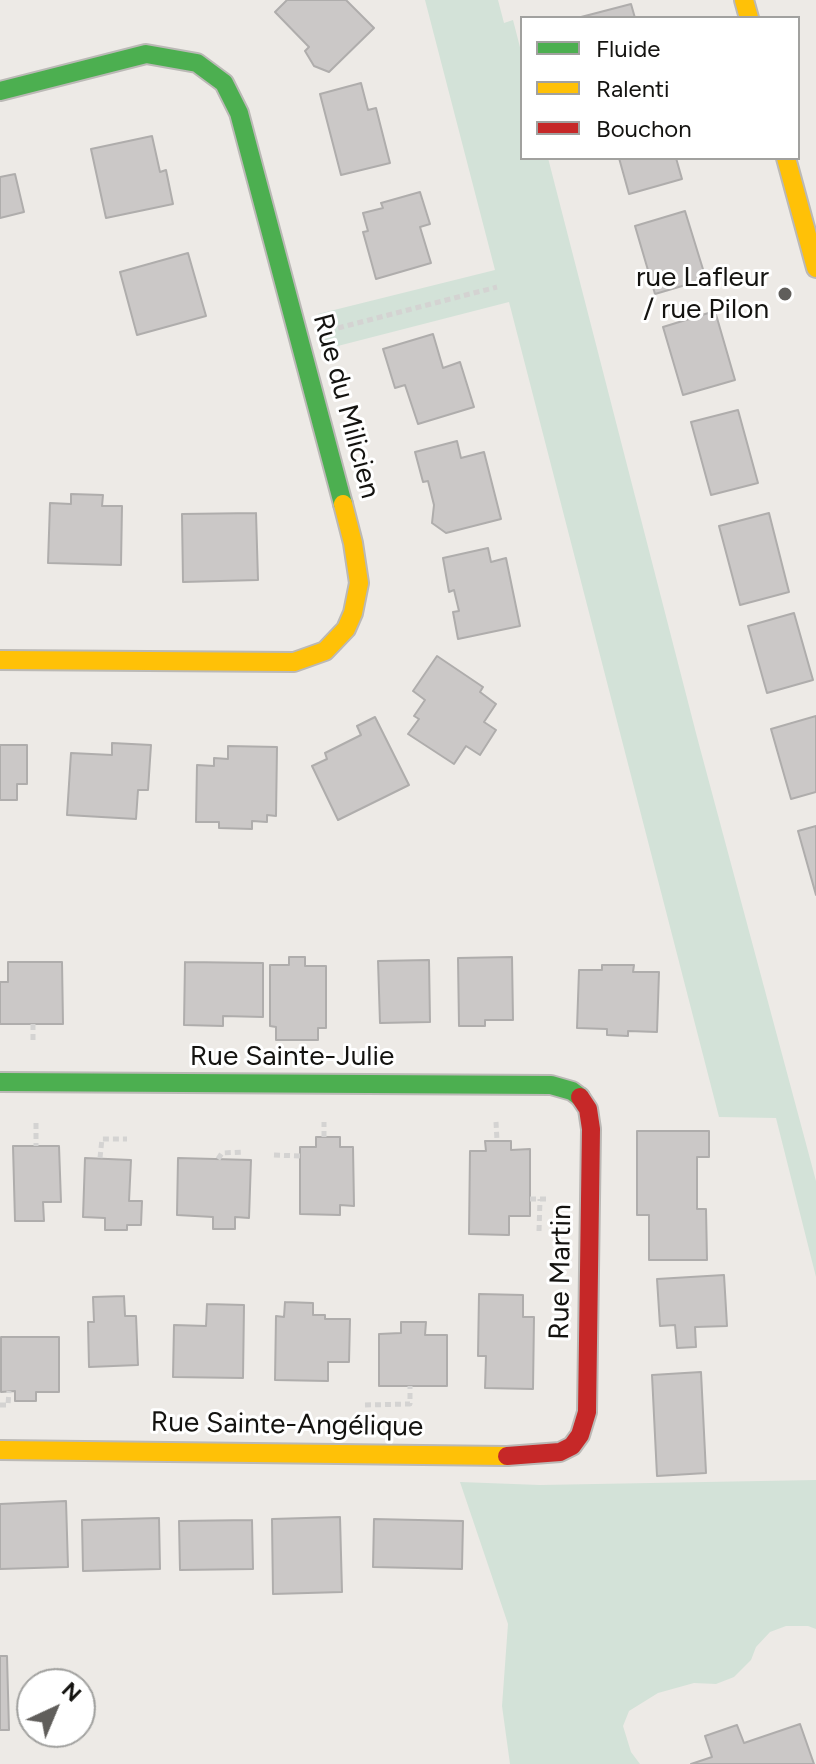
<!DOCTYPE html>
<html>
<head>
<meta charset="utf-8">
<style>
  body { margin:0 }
  #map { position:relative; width:816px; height:1764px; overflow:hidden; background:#edeae6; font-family:Figtree,sans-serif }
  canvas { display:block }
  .legend { position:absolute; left:520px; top:16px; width:280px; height:144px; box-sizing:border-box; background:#fff; border:2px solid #a1a19f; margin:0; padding:10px 14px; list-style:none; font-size:24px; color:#141310 }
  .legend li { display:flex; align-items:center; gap:16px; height:40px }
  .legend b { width:40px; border:2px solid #a1a19f }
  .north { position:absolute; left:16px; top:1668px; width:80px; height:80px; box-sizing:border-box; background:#fff; border:2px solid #a1a19f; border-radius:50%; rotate:44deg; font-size:22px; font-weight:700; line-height:32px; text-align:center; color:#141310 }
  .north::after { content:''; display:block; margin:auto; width:28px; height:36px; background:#605e5b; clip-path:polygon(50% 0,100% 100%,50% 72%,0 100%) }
</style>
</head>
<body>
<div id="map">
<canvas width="816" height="1764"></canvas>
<ul class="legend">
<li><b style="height:10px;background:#4caf50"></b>Fluide</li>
<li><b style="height:10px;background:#ffc107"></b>Ralenti</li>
<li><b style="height:10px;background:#c62828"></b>Bouchon</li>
</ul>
<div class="north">N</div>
</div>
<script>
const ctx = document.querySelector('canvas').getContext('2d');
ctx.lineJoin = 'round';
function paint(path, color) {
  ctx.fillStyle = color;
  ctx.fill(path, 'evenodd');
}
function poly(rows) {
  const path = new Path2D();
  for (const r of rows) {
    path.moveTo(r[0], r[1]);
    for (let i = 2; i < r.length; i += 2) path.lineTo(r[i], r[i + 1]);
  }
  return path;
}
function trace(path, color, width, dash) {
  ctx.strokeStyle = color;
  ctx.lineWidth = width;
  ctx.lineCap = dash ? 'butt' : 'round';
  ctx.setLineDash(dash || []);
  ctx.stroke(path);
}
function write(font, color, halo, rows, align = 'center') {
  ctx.font = font + ' Figtree,sans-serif';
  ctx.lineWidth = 6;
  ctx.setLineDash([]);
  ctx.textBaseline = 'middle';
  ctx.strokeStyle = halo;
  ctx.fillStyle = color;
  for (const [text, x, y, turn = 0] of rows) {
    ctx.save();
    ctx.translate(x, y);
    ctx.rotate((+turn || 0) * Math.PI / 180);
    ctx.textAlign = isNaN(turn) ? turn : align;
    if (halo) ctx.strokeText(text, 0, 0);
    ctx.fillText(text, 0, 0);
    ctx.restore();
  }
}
const green = poly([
  [425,0,498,0,504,23,513,20,522,55,522,158,548,158,697,737,816,1181,816,1277,776,1118,719,1117,509,302,326,349,318,314,495,270],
  [816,1480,816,1629,808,1626,786,1626,770,1632,756,1647,751,1660,734,1677,716,1684,694,1683,658,1693,629,1711,623,1726,631,1752,640,1764,510,1764,502,1706,508,1624,460,1482,540,1485]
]);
const building = poly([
  [287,0,346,0,374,28,329,72,314,66,305,51,309,47,275,12,287,0],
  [631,4,635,18,581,18,581,17,631,4],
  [361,83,368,110,376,108,390,163,341,175,320,94,361,83],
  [152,136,160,172,166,170,173,204,106,218,91,149,152,136],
  [619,158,676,158,682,179,629,194,619,158],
  [15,174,24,212,0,218,0,177,15,174],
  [420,192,430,224,420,227,431,263,376,279,363,232,368,231,363,213,383,208,381,203,420,192],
  [685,211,706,279,655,294,635,226,685,211],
  [188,253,206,316,137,335,120,272,188,253],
  [715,311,735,380,683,395,663,327,715,311],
  [433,334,443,368,460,362,474,407,418,424,405,385,395,388,383,349,433,334],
  [738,410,758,483,711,495,691,422,738,410],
  [457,441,461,458,484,452,501,519,446,533,432,523,434,505,428,481,423,482,415,452,457,441],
  [71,494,103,495,102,506,122,506,121,565,48,563,50,503,71,504,71,494],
  [256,513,258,580,183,582,182,514,256,513],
  [769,513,789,592,740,605,719,526,769,513],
  [488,548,491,562,506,558,520,626,458,639,453,612,459,611,454,590,449,592,443,558,488,548],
  [794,613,813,680,767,693,748,626,794,613],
  [437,656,483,687,480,692,496,704,484,722,496,730,480,755,466,746,454,764,408,734,419,719,414,716,425,700,413,691,437,656],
  [816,716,816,792,791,799,771,729,816,716],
  [375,717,409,785,338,820,312,766,327,759,325,753,361,735,357,726,375,717],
  [112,743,151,745,148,790,138,790,136,819,67,815,71,753,112,755,112,743],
  [0,745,27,745,27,784,17,784,17,800,0,800,0,745],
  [228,746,277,747,276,816,267,815,267,822,252,821,252,829,219,828,219,822,196,822,197,765,214,766,214,758,228,759,228,746],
  [816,826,816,895,798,831,816,826],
  [289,957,305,957,305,966,326,966,326,1028,318,1028,318,1040,276,1040,276,1027,270,1026,270,965,289,965,289,957],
  [512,957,513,1020,485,1020,485,1026,459,1026,458,958,512,957],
  [429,960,430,1022,380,1023,378,961,429,960],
  [8,962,62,962,63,1024,0,1024,0,982,8,982,8,962],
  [185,962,263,963,263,1017,223,1016,223,1026,184,1025,185,962],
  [602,965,634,965,633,972,659,972,657,1032,628,1031,628,1036,607,1035,607,1029,577,1028,579,970,602,970,602,965],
  [637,1131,709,1131,709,1157,697,1157,697,1209,706,1209,707,1260,649,1260,649,1215,637,1215,637,1131],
  [316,1137,340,1137,340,1147,353,1147,354,1206,340,1205,340,1215,300,1214,300,1147,316,1147,316,1137],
  [485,1141,511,1141,511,1150,530,1149,530,1216,509,1216,509,1235,469,1234,470,1151,486,1151,485,1141],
  [13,1146,59,1146,61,1202,43,1202,44,1221,15,1221,13,1146],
  [85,1158,131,1160,129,1201,142,1201,141,1225,127,1225,127,1230,105,1230,105,1218,83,1217,85,1158],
  [178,1158,251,1160,249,1218,235,1217,235,1229,213,1229,213,1217,177,1215,178,1158],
  [724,1275,727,1326,695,1327,696,1347,677,1348,675,1325,660,1326,657,1279,724,1275],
  [479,1294,523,1295,523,1317,534,1317,533,1389,485,1388,486,1356,478,1356,479,1294],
  [124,1296,125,1316,136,1316,138,1365,89,1367,88,1322,94,1322,93,1297,124,1296],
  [285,1302,313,1303,313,1315,325,1315,325,1319,350,1319,349,1362,328,1362,328,1381,275,1380,276,1316,284,1317,285,1302],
  [207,1304,244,1305,243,1378,173,1377,174,1325,206,1326,207,1304],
  [401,1322,426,1322,425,1335,447,1335,447,1386,379,1386,379,1334,401,1333,401,1322],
  [1,1337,59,1337,59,1392,36,1392,36,1401,15,1401,15,1391,1,1392,1,1337],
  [701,1372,706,1473,657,1476,652,1375,701,1372],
  [66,1501,68,1567,0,1569,0,1504,66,1501],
  [340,1517,342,1592,273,1594,272,1519,340,1517],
  [159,1518,160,1569,83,1571,82,1520,159,1518],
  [374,1519,463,1521,462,1569,373,1567,374,1519],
  [252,1520,253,1569,180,1570,179,1521,252,1520],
  [0,1656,7,1656,9,1730,0,1730,0,1656],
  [800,1724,814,1764,691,1764,712,1757,705,1736,737,1725,744,1743,800,1724]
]);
const path = poly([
  [338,328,497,287],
  [33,1024,33,1043],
  [496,1122,497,1141],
  [36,1123,36,1146],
  [324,1137,324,1122],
  [274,1155,300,1156],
  [100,1158,102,1139,127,1139],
  [218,1159,222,1153,244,1152],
  [530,1199,549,1199],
  [539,1231,540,1199],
  [0,1405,8,1405,9,1391],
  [365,1405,410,1404,410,1386]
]);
const fast = poly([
  [0,91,146,54,197,63,224,83,239,113,343,504],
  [0,1082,551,1085,572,1091,580,1097]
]);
const slow = poly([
  [744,0,749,18],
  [786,158,816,268],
  [0,660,294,662,325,651,346,629,353,613,359,583,353,543,343,504],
  [0,1450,507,1456]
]);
const jam = poly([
  [507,1456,560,1452,572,1446,580,1435,587,1412,591,1129,588,1109,580,1097]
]);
const markers = [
  [785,294,8,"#605e5b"]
];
const poiNames = [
  ["rue Lafleur",769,278],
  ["/ rue Pilon",769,310]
];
const streetNames = [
  ["Rue du Milicien",346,406,75],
  ["Rue Sainte-Julie",292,1057],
  ["Rue Martin",561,1272,-89],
  ["Rue Sainte-Angélique",287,1425,1]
];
paint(green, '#d3e2d8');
paint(building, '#cbc8c7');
trace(building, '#afadac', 2);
trace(fast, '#bbb9b6', 22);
trace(slow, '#bbb9b6', 22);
trace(jam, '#bbb9b6', 22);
trace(path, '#d4d3d2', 5, [6, 4]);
trace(fast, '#4caf50', 18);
trace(slow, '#ffc107', 18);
trace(jam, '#c62828', 18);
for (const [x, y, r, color] of markers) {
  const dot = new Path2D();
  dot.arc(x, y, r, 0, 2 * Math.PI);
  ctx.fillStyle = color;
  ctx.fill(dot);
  trace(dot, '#fff', 3);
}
write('28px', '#141310', '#fff', poiNames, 'right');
write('28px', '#141310', '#fff', streetNames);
</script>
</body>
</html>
